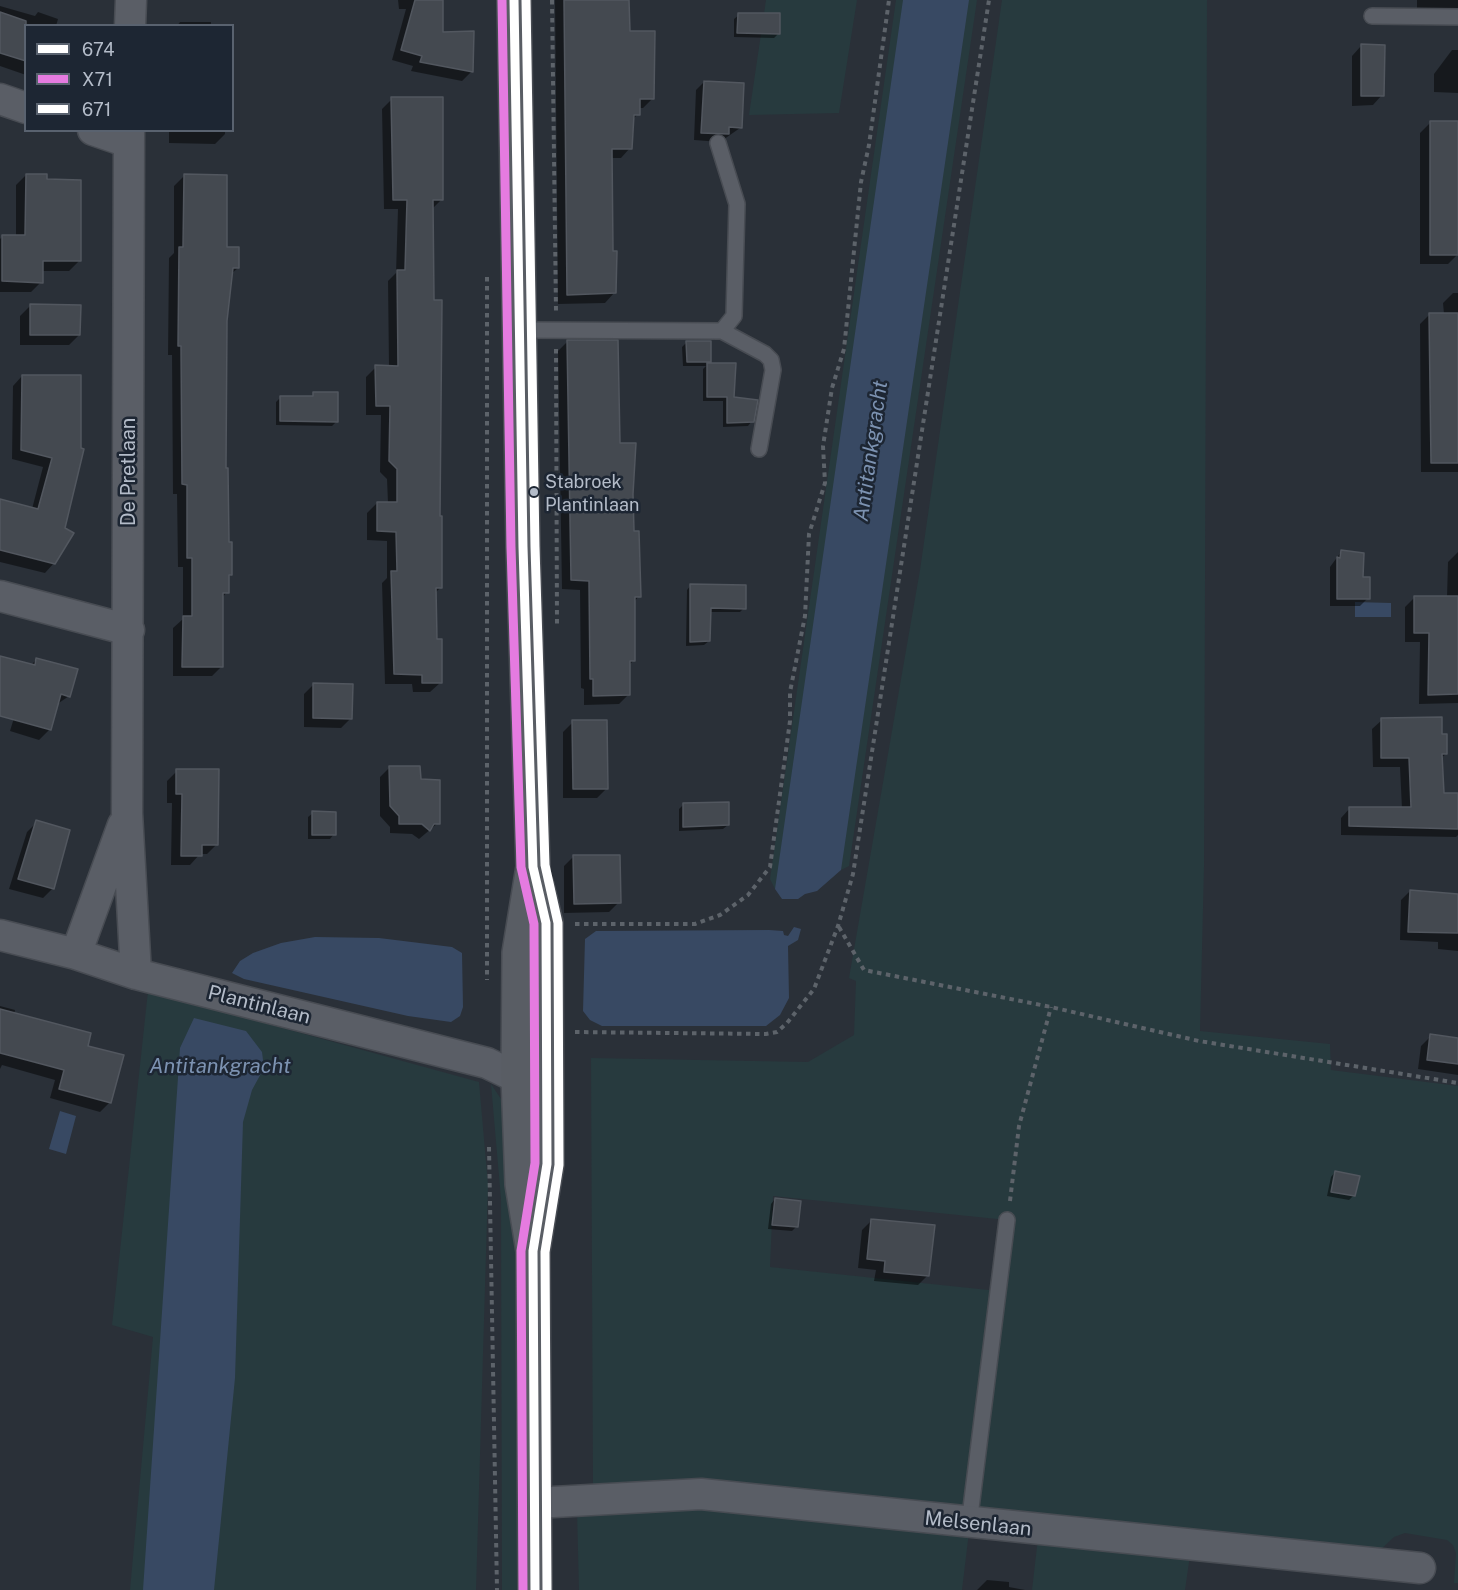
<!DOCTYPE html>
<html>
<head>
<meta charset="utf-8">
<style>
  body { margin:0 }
  #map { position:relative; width:1458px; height:1590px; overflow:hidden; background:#2a3038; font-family:"Public Sans",sans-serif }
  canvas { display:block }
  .legend { position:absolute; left:24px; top:24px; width:210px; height:108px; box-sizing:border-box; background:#1d2633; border:2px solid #59626f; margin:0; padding:8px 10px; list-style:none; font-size:18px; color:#b4bcc9 }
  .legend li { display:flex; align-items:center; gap:12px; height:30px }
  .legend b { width:30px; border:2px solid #59626f }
</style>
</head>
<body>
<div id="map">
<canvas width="1458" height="1590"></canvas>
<ul class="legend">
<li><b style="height:8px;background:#fff"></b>674</li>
<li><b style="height:8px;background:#e57be0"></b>X71</li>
<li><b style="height:8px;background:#fff"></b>671</li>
</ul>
</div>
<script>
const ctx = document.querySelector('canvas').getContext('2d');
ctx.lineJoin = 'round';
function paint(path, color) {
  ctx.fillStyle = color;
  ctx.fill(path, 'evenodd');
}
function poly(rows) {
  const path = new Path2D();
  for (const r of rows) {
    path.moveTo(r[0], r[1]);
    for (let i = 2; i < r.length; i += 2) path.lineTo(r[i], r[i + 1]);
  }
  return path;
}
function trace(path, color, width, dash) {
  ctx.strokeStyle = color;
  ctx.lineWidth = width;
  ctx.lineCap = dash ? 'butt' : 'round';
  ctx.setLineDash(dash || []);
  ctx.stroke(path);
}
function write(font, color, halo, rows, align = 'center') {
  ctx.font = font + ' "Public Sans",sans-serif';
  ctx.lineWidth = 5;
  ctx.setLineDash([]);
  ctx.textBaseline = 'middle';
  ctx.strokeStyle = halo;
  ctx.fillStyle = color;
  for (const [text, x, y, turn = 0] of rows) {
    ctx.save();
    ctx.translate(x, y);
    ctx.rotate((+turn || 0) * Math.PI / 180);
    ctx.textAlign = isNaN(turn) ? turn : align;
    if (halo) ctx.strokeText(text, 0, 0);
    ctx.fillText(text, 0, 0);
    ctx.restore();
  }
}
const green = poly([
  [766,0,857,0,839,113,749,115],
  [896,0,910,0,783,881,775,889,770,879],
  [962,0,977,0,849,866,841,870,836,862],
  [1002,0,1207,0,1204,867,1200,1031,1330,1044,1331,1070,1458,1086,1458,1583,1454,1583,1456,1553,1453,1545,1447,1540,1405,1533,1394,1537,1377,1553,593,1490,591,1058,808,1062,854,1035,856,981,849,978,920,570],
  [773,1196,1007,1220,998,1291,770,1267],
  [148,991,479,1082,488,1185,476,1590,130,1590,153,1337,112,1325],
  [491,1084,509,1111,517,1224,517,1590,502,1590,501,1199],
  [684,1501,969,1532,962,1590,579,1590,577,1510],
  [1038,1538,1190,1555,1185,1590,1032,1590]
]);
const water = poly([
  [903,0,969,0,841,870,817,891,805,894,798,899,782,899,775,889],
  [1355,602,1391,603,1391,617,1355,617],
  [794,927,801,929,798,940,788,946,789,998,780,1015,766,1026,602,1026,590,1020,583,1011,585,939,596,931,769,930,783,931,784,935,788,936],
  [315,937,379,938,452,947,462,953,463,1007,460,1016,451,1022,408,1016,244,979,232,973,240,961,253,953,281,943],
  [194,1018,246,1031,262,1052,264,1068,252,1090,243,1122,235,1378,214,1590,143,1590,180,1048],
  [60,1111,76,1116,66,1154,49,1149]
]);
const shadow = poly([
  [398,0,442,0,442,33,472,71,462,81,411,71,413,66,392,60,406,9,399,9],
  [555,0,628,0,629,32,653,98,643,108,638,108,638,114,632,120,630,148,621,158,610,158,614,293,605,303,558,304],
  [1417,0,1458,0,1458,12,1417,12],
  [0,6,35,16,38,12,58,19,56,26,26,26,26,75,0,66],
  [739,15,779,33,774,38,734,37,734,19],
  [180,22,211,22,211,26,177,26],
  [232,36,234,70,232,72],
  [1361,46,1382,95,1373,105,1352,106,1352,56],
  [1452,50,1458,50,1458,93,1434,92,1434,74],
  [704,82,740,128,720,142,694,140,696,90],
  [392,99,441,200,431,210,441,587,435,593,440,683,430,692,413,692,412,684,385,684,382,583,387,578,387,541,367,540,367,513,377,503,388,503,387,479,380,472,381,415,366,415,366,377,376,367,389,367,388,281,396,273,398,209,384,209,382,109],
  [1458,122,1458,254,1448,264,1420,264,1420,133,1430,123],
  [169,130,225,130,225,134,215,144,169,143],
  [26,175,79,261,69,271,41,271,41,282,31,292,0,292,0,239,3,236,16,236,16,185],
  [184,176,238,268,231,274,226,321,224,470,231,575,227,578,227,592,221,599,222,666,212,676,173,676,173,628,183,619,183,567,178,567,177,494,173,494,172,355,168,355,169,258,174,253,174,186],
  [1453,293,1458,293,1458,472,1421,472,1420,324,1430,314,1444,314,1443,303],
  [30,306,79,335,69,345,20,345,20,316],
  [568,341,619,445,631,494,639,596,634,602,634,660,629,665,628,695,619,704,584,705,584,689,581,688,580,590,562,589,558,351],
  [687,342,709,361,706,364,734,364,733,399,752,421,748,426,723,427,723,401,703,401,703,369,706,366,683,366,682,347],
  [22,376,79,376,54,563,45,573,0,562,0,501,32,509,43,467,12,459,13,386],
  [314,394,337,421,332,426,276,425,276,402,281,397,310,398],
  [1341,552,1362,579,1368,598,1360,606,1330,606,1330,567],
  [1458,552,1458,703,1419,704,1420,642,1405,642,1405,607,1415,597,1447,597,1448,562],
  [691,585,744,608,740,612,709,612,709,641,704,645,686,646,687,590],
  [0,658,31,665,37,659,69,696,56,705,49,730,39,740,10,731,17,708,0,704],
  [314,684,351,718,341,728,304,727,304,694],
  [1382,720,1446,754,1441,758,1442,794,1458,795,1458,835,1456,837,1341,835,1341,818,1350,808,1402,809,1400,767,1373,767,1372,729],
  [573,722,607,788,597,798,563,798,563,732],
  [390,767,420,780,438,823,419,839,412,834,390,833,390,827,380,816,380,777],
  [417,818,431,829,429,831,416,821],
  [177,771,217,844,207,854,200,854,190,865,171,865,172,803,167,803,167,781],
  [684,804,728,825,723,829,679,831,679,809],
  [313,813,334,834,330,839,308,839,308,817],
  [37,822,53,888,43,898,9,889,27,832],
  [574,856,619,902,609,912,564,913,564,866],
  [1410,891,1458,895,1458,951,1438,949,1438,942,1400,940,1401,900],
  [0,1006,15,1010,14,1014,86,1047,110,1102,100,1112,50,1098,55,1080,2,1065,0,1069],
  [1431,1036,1458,1039,1458,1075,1418,1069,1421,1046],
  [1335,1172,1354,1195,1349,1200,1327,1196,1331,1177],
  [775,1199,796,1227,792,1231,768,1229,771,1204],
  [872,1220,928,1275,918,1285,874,1281,876,1270,858,1268,862,1230],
  [987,1580,1009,1582,1009,1587,1025,1590,977,1590]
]);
const building = poly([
  [415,0,443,0,443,32,474,31,473,72,420,62,422,56,401,50,415,0],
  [564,0,629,0,630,31,655,31,654,99,640,99,640,115,634,115,632,149,612,149,613,251,617,251,616,293,567,295,564,0],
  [0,12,26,21,26,61,0,53,0,12],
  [738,13,780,13,780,34,737,33,738,13],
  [1361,44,1385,45,1384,96,1361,96,1361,44],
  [704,81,744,83,742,128,729,127,729,134,701,133,704,81],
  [391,97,443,97,443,200,433,200,434,300,442,300,440,516,442,516,442,588,436,588,437,639,442,639,442,683,422,683,422,675,394,674,391,571,397,571,396,532,377,531,377,502,397,502,397,469,389,461,390,406,376,406,375,365,398,366,397,270,405,270,407,200,393,200,391,97],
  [1430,121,1458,121,1458,255,1430,255,1430,121],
  [26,174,47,174,47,179,81,180,81,261,43,261,43,283,2,281,2,235,25,235,26,174],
  [184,174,227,175,227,247,239,247,239,268,233,268,227,321,226,468,228,468,229,542,232,542,232,575,229,575,229,593,223,593,223,667,182,667,183,616,192,616,192,558,187,558,187,485,182,484,181,346,178,346,179,247,183,247,184,174],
  [30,304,81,305,80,335,30,335,30,304],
  [1429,313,1458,313,1458,463,1431,463,1429,313],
  [567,340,618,340,620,443,636,443,633,494,634,531,639,531,641,597,635,597,635,661,630,661,630,695,593,696,593,679,590,679,589,581,571,580,567,340],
  [686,341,711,341,711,362,687,362,686,341],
  [707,363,736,363,734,397,758,400,754,422,727,423,727,397,707,397,707,363],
  [22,375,81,375,81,448,84,449,65,528,74,533,55,564,0,550,0,499,38,509,52,458,21,450,22,375],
  [313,392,338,392,338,422,280,421,280,396,313,396,313,392],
  [1341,550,1364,553,1363,577,1370,577,1370,599,1337,599,1337,557,1340,558,1341,550],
  [690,584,746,585,746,609,711,608,710,641,690,642,690,584],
  [1414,596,1458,596,1458,694,1428,695,1429,633,1414,633,1414,596],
  [0,656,35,665,36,658,78,669,70,697,61,694,51,730,0,716,0,656],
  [313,683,353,684,352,719,313,718,313,683],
  [1442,717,1442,734,1447,734,1447,754,1442,754,1444,793,1458,793,1458,829,1349,826,1349,807,1411,807,1409,758,1381,758,1381,718,1442,717],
  [572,720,607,720,608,789,573,789,572,720],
  [389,766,420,766,421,779,440,780,440,824,434,824,430,831,422,824,399,824,399,816,390,806,389,766],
  [176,769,219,769,218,845,202,845,202,856,181,856,182,794,176,794,176,769],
  [729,802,729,825,683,827,683,803,729,802],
  [312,811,336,812,336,835,312,835,312,811],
  [36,820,70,830,54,889,18,879,36,820],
  [573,855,620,855,621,903,574,904,573,855],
  [1410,890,1458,894,1458,933,1408,932,1410,890],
  [0,1009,91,1033,88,1046,124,1055,111,1103,59,1089,64,1070,0,1053,0,1009],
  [1430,1034,1458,1038,1458,1064,1427,1060,1430,1034],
  [1335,1171,1360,1176,1355,1196,1331,1192,1335,1171],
  [775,1198,801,1201,798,1227,772,1225,775,1198],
  [871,1219,935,1225,929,1276,884,1272,885,1261,867,1259,871,1219]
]);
const path = poly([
  [552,0,556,311],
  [487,277,487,980],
  [556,349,557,626],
  [575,924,695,924,720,915,748,895,770,867,790,721,790,692,805,616,809,534,825,483,823,446,832,388,844,349,861,182,869,145,889,0],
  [839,927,864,970,1051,1007,1199,1041,1458,1083],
  [575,1032,766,1034,777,1032,787,1023,814,989,838,926,853,874,989,0],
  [489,1147,497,1590],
  [1010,1201,1019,1126,1051,1007]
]);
const service = poly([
  [1372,16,1458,17],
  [718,143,737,204,734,316,722,331],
  [519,330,722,331,765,354,771,360,773,370,759,449],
  [969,1524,1007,1220]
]);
const minor = poly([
  [130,26,131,0],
  [0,99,26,108],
  [93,130,128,142],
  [129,130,127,813,136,974],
  [0,596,129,630],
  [0,935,76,954,136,974,487,1063,518,1078,541,1078],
  [76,954,123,825],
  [535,1503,701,1494,1420,1568]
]);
const secondary = poly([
  [514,0,523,547,533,867,519,953,518,1078,522,1184,533,1251],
  [535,1590,533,1251,547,1164,546,923,537,886]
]);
const bus1 = poly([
  [514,0,523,547,533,867,546,923,547,1164,533,1251,535,1590]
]);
const bus2 = poly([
  [502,0,511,547,521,867,534,924,535,1163,521,1251,523,1590]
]);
const bus3 = poly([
  [526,0,535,547,545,865,558,923,559,1165,545,1252,547,1590]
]);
const markers = [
  [534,492,5,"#b4bcc9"]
];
const busNames = [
  ["Stabroek",545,482],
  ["Plantinlaan",545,505]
];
const streetNames = [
  ["De Pretlaan",129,472,-90],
  ["Plantinlaan",259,1005,14],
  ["Melsenlaan",978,1524,6]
];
const waterNames = [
  ["Antitankgracht",871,451,-82],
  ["Antitankgracht",220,1067]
];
paint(green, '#273a3e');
paint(water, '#384963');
paint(shadow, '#0007');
paint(building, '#444950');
trace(building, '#52575f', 1.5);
trace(service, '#484c53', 18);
trace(minor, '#484c53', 33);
trace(secondary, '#484c53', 36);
trace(path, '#5d636a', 4, [4.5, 4.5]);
trace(service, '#5a5e66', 15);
trace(minor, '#5a5e66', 30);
trace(secondary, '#595d64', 33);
trace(bus1, '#fff', 9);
trace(bus2, '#e57be0', 9);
trace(bus3, '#fff', 9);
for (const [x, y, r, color] of markers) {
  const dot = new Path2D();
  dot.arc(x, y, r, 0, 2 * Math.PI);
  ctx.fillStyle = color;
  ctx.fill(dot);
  trace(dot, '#1d2633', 2);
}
write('18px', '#b4bcc9', '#1d2633', busNames, 'left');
write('20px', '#b4bcc9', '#1d2633', streetNames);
write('italic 21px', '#7c92b1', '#1d2633', waterNames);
</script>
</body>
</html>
